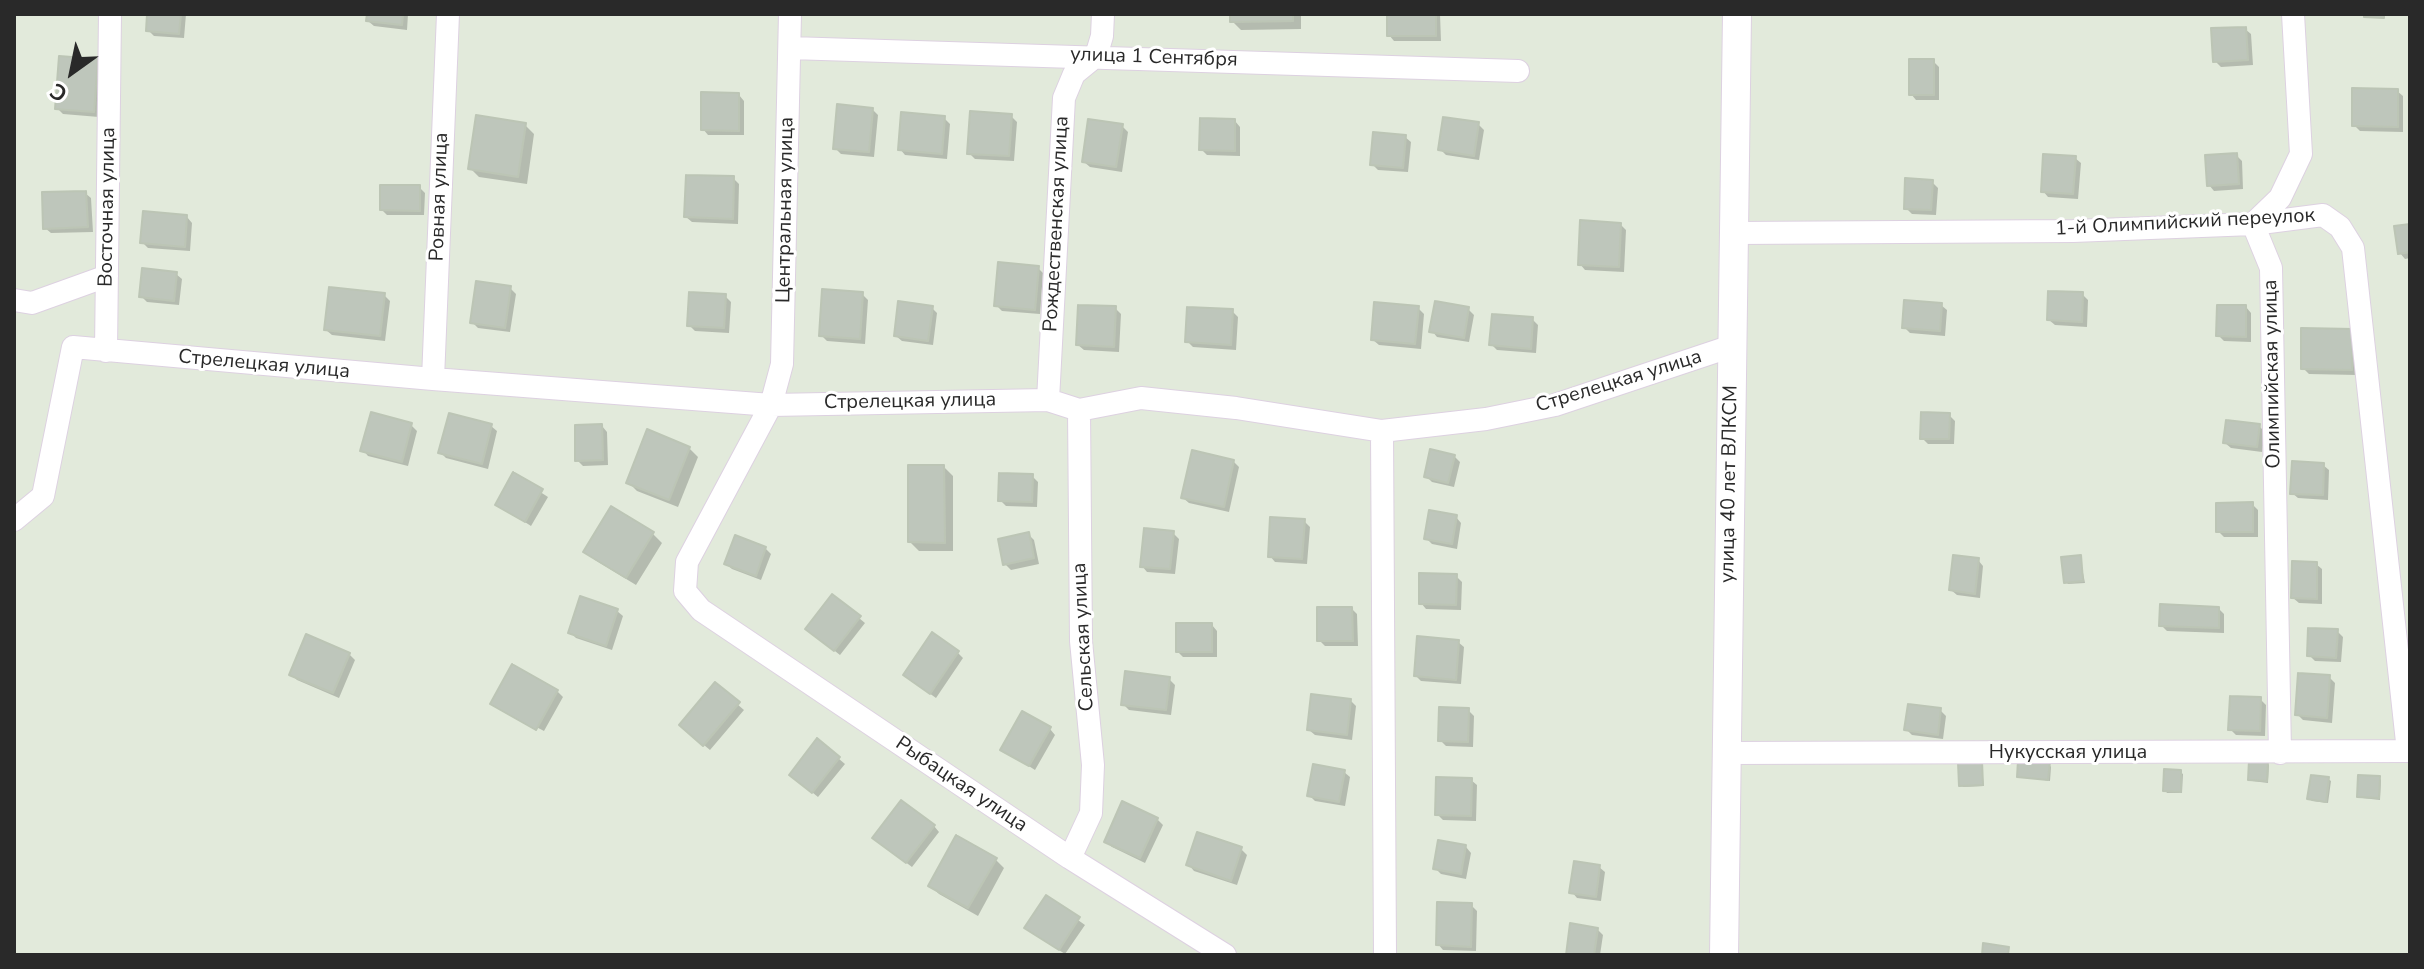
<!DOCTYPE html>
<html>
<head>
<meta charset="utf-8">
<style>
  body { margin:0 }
  #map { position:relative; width:2424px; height:969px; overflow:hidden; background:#e2eadb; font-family:"Nunito Sans",sans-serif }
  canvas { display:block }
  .frame { position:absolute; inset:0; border:16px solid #292929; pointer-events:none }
  .north { position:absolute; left:32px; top:32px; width:80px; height:80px; -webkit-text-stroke:6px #fff; paint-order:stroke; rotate:213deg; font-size:22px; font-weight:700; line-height:32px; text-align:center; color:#292929 }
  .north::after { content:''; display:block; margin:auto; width:28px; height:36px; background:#292929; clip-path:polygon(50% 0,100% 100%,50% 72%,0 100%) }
</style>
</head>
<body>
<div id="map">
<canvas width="2424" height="969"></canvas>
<div class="frame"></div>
<div class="north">С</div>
</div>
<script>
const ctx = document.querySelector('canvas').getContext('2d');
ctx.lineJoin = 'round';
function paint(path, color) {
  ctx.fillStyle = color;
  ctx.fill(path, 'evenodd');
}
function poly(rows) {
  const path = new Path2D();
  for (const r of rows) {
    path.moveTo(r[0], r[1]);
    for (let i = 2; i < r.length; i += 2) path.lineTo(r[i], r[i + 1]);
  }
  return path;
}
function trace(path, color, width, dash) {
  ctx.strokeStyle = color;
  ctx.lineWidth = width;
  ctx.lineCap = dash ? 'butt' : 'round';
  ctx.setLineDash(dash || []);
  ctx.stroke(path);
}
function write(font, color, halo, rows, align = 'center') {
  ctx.font = font + ' "Nunito Sans",sans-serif';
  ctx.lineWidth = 6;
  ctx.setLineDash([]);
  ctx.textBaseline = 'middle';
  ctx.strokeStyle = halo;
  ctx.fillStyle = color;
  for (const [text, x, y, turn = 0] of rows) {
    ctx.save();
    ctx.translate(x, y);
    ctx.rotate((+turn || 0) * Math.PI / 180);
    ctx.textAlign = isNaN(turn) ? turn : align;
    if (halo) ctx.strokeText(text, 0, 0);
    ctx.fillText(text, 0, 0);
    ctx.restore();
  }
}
const shadow = poly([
  [149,14,186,14,184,38,154,36,148,30],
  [369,14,408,14,407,30,374,26,368,21],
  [1232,14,1301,14,1301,29,1241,30,1232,21],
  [1389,14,1440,14,1441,41,1394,41,1389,35],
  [2245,29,2251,34,2253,65,2221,67,2215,61],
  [97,61,102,67,99,117,63,114,57,108],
  [1933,61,1939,67,1939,100,1916,100,1911,94],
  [2397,91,2403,96,2403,132,2360,131,2354,125],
  [739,95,744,101,744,135,708,135,703,129],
  [872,109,878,115,874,157,841,154,835,148],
  [1011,116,1017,122,1014,161,975,159,969,153],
  [944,118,950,124,947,159,905,155,900,149],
  [1235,121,1240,127,1240,156,1207,155,1201,149],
  [1478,124,1484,130,1479,160,1446,155,1440,149],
  [525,125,534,134,527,184,479,177,470,168],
  [1122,126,1128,132,1122,172,1090,167,1084,162],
  [1405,137,1411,142,1408,172,1378,170,1372,164],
  [2236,155,2242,161,2243,189,2214,191,2209,185],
  [2075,158,2081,163,2078,199,2048,197,2043,191],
  [733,178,739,184,738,224,692,222,686,217],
  [1932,182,1938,188,1936,215,1912,214,1906,208],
  [419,187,425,193,424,215,387,215,382,210],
  [85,193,91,198,93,232,51,233,45,228],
  [187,217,192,223,190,251,148,248,142,242],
  [1620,224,1626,230,1624,272,1585,270,1580,264],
  [2410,226,2410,258,2405,259,2400,253],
  [1038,268,1043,273,1040,314,1002,311,996,305],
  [176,274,182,279,179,305,147,302,141,296],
  [510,288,516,294,510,332,478,328,472,322],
  [862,294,868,300,865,344,827,341,821,335],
  [2082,294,2088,300,2087,327,2055,325,2049,320],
  [384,295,390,301,385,341,332,335,326,330],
  [725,296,731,302,729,333,695,331,690,326],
  [1941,305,1947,310,1945,336,1910,333,1904,327],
  [2246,307,2251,313,2251,342,2224,341,2218,335],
  [932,308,937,313,933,345,902,341,896,336],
  [1115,308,1121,314,1119,352,1084,350,1078,345],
  [1418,308,1424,314,1421,349,1379,345,1373,340],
  [1468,309,1474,315,1469,342,1437,337,1432,331],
  [1232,311,1238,317,1236,350,1193,347,1187,341],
  [1532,319,1538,325,1536,353,1497,350,1491,344],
  [2352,331,2357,375,2309,374,2303,368],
  [1949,415,1955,421,1954,444,1928,444,1922,438],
  [411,425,417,431,408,466,368,456,363,450],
  [491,426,497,431,488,469,446,458,441,453],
  [602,426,607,432,608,465,583,466,577,460],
  [2259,426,2265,432,2262,452,2231,448,2225,443],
  [689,448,698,457,678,507,637,491,628,482],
  [1454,456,1460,462,1454,487,1432,482,1426,476],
  [1233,461,1239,467,1229,512,1189,503,1183,498],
  [2323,465,2329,470,2328,500,2298,498,2292,493],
  [944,467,953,476,953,551,919,551,910,542],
  [514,475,548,497,531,526,497,504],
  [1032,476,1038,482,1037,507,1006,506,1000,500],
  [2252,504,2258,510,2258,537,2224,537,2218,531],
  [1456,517,1461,523,1457,549,1432,544,1426,538],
  [1304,521,1310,527,1307,564,1275,562,1270,556],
  [1173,533,1179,539,1175,574,1147,572,1142,566],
  [653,534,662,543,636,585,595,560,586,551],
  [1028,534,1034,540,1039,564,1011,570,1005,564],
  [765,548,771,554,761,580,732,569,726,564],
  [2080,557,2085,583,2068,584,2066,582],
  [1978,560,1983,566,1980,598,1957,595,1951,590],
  [2316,564,2322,569,2322,604,2299,603,2293,598],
  [1456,576,1462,582,1461,610,1426,609,1421,603],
  [2218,608,2224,614,2224,633,2167,631,2161,625],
  [1352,609,1357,614,1358,646,1325,646,1319,640],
  [617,611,623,616,612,650,576,638,570,632],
  [859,618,865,623,840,655,813,634],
  [1212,625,1217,631,1217,657,1183,657,1178,652],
  [2337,631,2343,637,2341,662,2315,661,2309,655],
  [1458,642,1464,647,1461,684,1421,681,1416,676],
  [958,653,963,658,936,698,911,680],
  [349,654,355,660,339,698,297,680,291,674],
  [2329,677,2335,683,2332,723,2303,720,2297,714],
  [1169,679,1175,685,1171,715,1129,710,1123,704],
  [715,685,744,710,710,750,687,731],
  [557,691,563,697,544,731,492,704],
  [2260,699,2266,705,2265,736,2236,735,2230,729],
  [1350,700,1356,706,1352,740,1315,735,1309,730],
  [1468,710,1474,716,1473,747,1446,746,1440,740],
  [1940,710,1946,716,1943,739,1912,735,1906,729],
  [1050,729,1055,735,1035,770,1002,749],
  [818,741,845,764,818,797,797,780],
  [1981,763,1984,786,1963,787,1961,785],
  [2267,763,2269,765,2268,783,2252,781,2250,779],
  [2049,764,2051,767,2050,781,2019,776],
  [1344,772,1350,777,1345,806,1315,801,1310,796],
  [2180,772,2183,774,2182,793,2167,793,2165,790],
  [2379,778,2381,780,2380,800,2362,798,2359,796],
  [2328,779,2331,781,2328,803,2312,801,2309,798],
  [1471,780,1477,785,1476,821,1443,820,1437,814],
  [1157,819,1163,825,1145,863,1112,847,1106,842],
  [934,826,939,832,912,867,880,843],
  [1466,847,1471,853,1466,879,1441,874,1435,868],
  [1241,849,1247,855,1237,885,1194,871,1189,865],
  [995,859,1004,868,978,916,939,894,930,886],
  [1599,867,1605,872,1601,901,1577,898,1572,892],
  [1047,898,1085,925,1065,954,1033,933],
  [1471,905,1477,911,1476,951,1443,950,1438,944],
  [1597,929,1603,935,1600,955,1568,955]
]);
const building = poly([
  [147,14,181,14,179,34,146,31,147,14],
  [367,14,403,14,402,25,366,21,367,14],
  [1230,14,1293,14,1293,21,1230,22,1230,14],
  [1387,14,1436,14,1436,36,1387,36,1387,14],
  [2364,14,2384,14,2384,18,2364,17,2364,14],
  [2246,27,2248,60,2213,62,2211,28,2246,27],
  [59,56,98,59,94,112,55,109,59,56],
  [1909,59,1934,59,1934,95,1909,95,1909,59],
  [2352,88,2398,89,2398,127,2352,126,2352,88],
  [701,92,739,93,739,131,701,130,701,92],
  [837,104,873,108,869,152,833,149,837,104],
  [970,111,1012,114,1009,156,967,154,970,111],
  [901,112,945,116,942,154,898,150,901,112],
  [476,115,526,123,518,177,468,169,476,115],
  [1443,117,1479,122,1474,156,1438,150,1443,117],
  [1200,118,1235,119,1235,151,1199,150,1200,118],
  [1088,119,1123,124,1116,167,1082,162,1088,119],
  [1373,132,1406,135,1403,168,1370,165,1373,132],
  [2237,153,2239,184,2207,186,2205,155,2237,153],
  [2043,154,2076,156,2073,194,2041,192,2043,154],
  [686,175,734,176,733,219,684,217,686,175],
  [1905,178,1933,180,1931,210,1904,209,1905,178],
  [380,185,420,185,420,211,380,210,380,185],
  [86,191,88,227,43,229,42,192,86,191],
  [143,211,187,215,185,247,140,243,143,211],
  [1580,220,1621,223,1619,267,1578,265,1580,220],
  [2410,224,2410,252,2398,254,2394,226,2410,224],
  [998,262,1039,266,1035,310,994,306,998,262],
  [142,268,177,272,174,301,139,297,142,268],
  [476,281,511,286,505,328,470,323,476,281],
  [329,287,385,293,380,336,324,330,329,287],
  [822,289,863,292,860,339,819,336,822,289],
  [2048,291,2083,292,2082,322,2047,320,2048,291],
  [689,292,726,294,724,328,687,326,689,292],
  [1904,300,1942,303,1940,331,1902,328,1904,300],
  [898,301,933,306,928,341,894,336,898,301],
  [1435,301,1469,307,1464,338,1429,332,1435,301],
  [1374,302,1419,306,1415,344,1371,340,1374,302],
  [1078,305,1116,306,1114,347,1076,345,1078,305],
  [2217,305,2246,305,2246,337,2216,336,2217,305],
  [1187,307,1233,309,1231,345,1185,342,1187,307],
  [1492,314,1533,317,1531,349,1489,345,1492,314],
  [2301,328,2353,329,2352,370,2301,369,2301,328],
  [371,412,412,423,402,462,360,451,371,412],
  [1921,412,1950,413,1949,439,1920,439,1921,412],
  [449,413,492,424,482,464,438,453,449,413],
  [2226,420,2260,424,2257,447,2223,443,2226,420],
  [602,424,603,460,575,461,575,425,602,424],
  [647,429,690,447,669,500,626,483,647,429],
  [1430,449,1455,455,1448,483,1424,477,1430,449],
  [1192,450,1234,460,1224,507,1181,498,1192,450],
  [2292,461,2324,463,2323,495,2290,494,2292,461],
  [908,465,944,465,945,543,908,542,908,465],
  [513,472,543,489,525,522,495,505,513,472],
  [999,473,1033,474,1032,502,998,501,999,473],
  [2253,502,2253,532,2216,532,2216,503,2253,502],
  [611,506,654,532,626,578,583,552,611,506],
  [1429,510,1457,515,1452,544,1424,539,1429,510],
  [1270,517,1305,519,1302,559,1268,557,1270,517],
  [1144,528,1174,531,1170,569,1140,567,1144,528],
  [1029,532,1034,558,1003,565,998,539,1029,532],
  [735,535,766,547,756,576,724,564,735,535],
  [1953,555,1979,558,1975,594,1949,590,1953,555],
  [2081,555,2083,581,2064,583,2061,557,2081,555],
  [2292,561,2317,562,2317,599,2291,598,2292,561],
  [1419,573,1457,574,1456,605,1419,604,1419,573],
  [832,594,861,616,834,651,805,629,832,594],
  [580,596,618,609,606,646,568,633,580,596],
  [2160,604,2219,607,2219,628,2159,626,2160,604],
  [1317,607,1352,607,1353,641,1317,641,1317,607],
  [1176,623,1212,623,1212,652,1176,652,1176,623],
  [2308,628,2338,629,2336,658,2307,656,2308,628],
  [932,632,959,651,930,694,903,675,932,632],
  [306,634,350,653,333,693,289,675,306,634],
  [1417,636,1459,640,1456,680,1414,676,1417,636],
  [512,664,558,690,536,730,490,704,512,664],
  [1125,671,1170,677,1166,710,1121,705,1125,671],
  [2298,673,2330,675,2327,718,2295,715,2298,673],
  [715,682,740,702,703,746,679,725,715,682],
  [1311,694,1351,699,1347,735,1307,730,1311,694],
  [2230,696,2261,697,2260,731,2228,730,2230,696],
  [1908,704,1941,708,1938,735,1904,730,1908,704],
  [1439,707,1469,708,1468,742,1438,741,1439,707],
  [1022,711,1051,727,1029,766,1000,750,1022,711],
  [817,738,840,757,812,793,789,775,817,738],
  [2018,760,2050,762,2048,780,2017,777,2018,760],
  [2249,760,2268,761,2267,781,2248,780,2249,760],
  [1982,761,1983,785,1959,786,1958,762,1982,761],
  [1313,764,1345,770,1339,802,1307,796,1313,764],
  [2164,769,2181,770,2181,792,2163,791,2164,769],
  [2311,775,2329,777,2326,802,2307,799,2311,775],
  [2358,775,2380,776,2379,798,2357,797,2358,775],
  [1436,777,1472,778,1471,816,1435,815,1436,777],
  [901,800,935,825,906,863,872,838,901,800],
  [1122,801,1158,818,1140,858,1104,842,1122,801],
  [1197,832,1242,847,1231,881,1186,865,1197,832],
  [956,835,997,858,968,908,928,886,956,835],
  [1438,840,1466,845,1461,874,1433,869,1438,840],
  [1574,861,1600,865,1596,897,1569,893,1574,861],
  [1046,895,1080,917,1059,950,1024,928,1046,895],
  [1437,902,1472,903,1471,947,1436,945,1437,902],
  [1570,923,1598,928,1594,955,1566,955,1570,923],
  [1983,943,2009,947,2008,955,1982,955,1983,943]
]);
const minor = poly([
  [790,14,782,364,771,405,687,562,685,591,701,610,1070,858,1225,955],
  [790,48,1518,71],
  [1735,233,2073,231,2253,224,2323,215,2340,227,2353,248,2408,751],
  [14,300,32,303,107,276],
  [106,351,110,14],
  [433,379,448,14],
  [1048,400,1064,98,1074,74,1096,56,1102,36,1103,14],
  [1382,431,1385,955],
  [14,520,43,496,73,347,433,379,771,405,1048,400,1079,410,1141,398,1236,408,1382,431,1486,419,1555,405,1732,346],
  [1725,753,2410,751],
  [2280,753,2271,268,2253,224,2280,198,2301,154,2293,14],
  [1070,858,1091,813,1093,765,1081,641,1079,410]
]);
const tertiary = poly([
  [1724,955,1737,14]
]);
const streetNames = [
  ["улица 1 Сентября",1154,58,2],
  ["Ровная улица",440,197,-88],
  ["Восточная улица",108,207,-89],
  ["Центральная улица",786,210,-89],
  ["1-й Олимпийский переулок",2185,223,-3],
  ["Рождественская улица",1057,224,-87],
  ["Стрелецкая улица",264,365,5],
  ["Олимпийская улица",2273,374,-91],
  ["Стрелецкая улица",1619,382,-17],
  ["Стрелецкая улица",910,402,-1],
  ["улица 40 лет ВЛКСМ",1730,484,-89],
  ["Сельская улица",1084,637,-93],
  ["Нукусская улица",2068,753],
  ["Рыбацкая улица",961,785,34]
];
paint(shadow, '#0003');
paint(building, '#bec6bb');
trace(building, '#bcc5b5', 2);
trace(minor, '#ddd1e1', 24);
trace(tertiary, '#ddd1e1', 30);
trace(minor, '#fff', 22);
trace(tertiary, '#fff', 28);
write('20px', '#292929', '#fff', streetNames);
</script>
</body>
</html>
